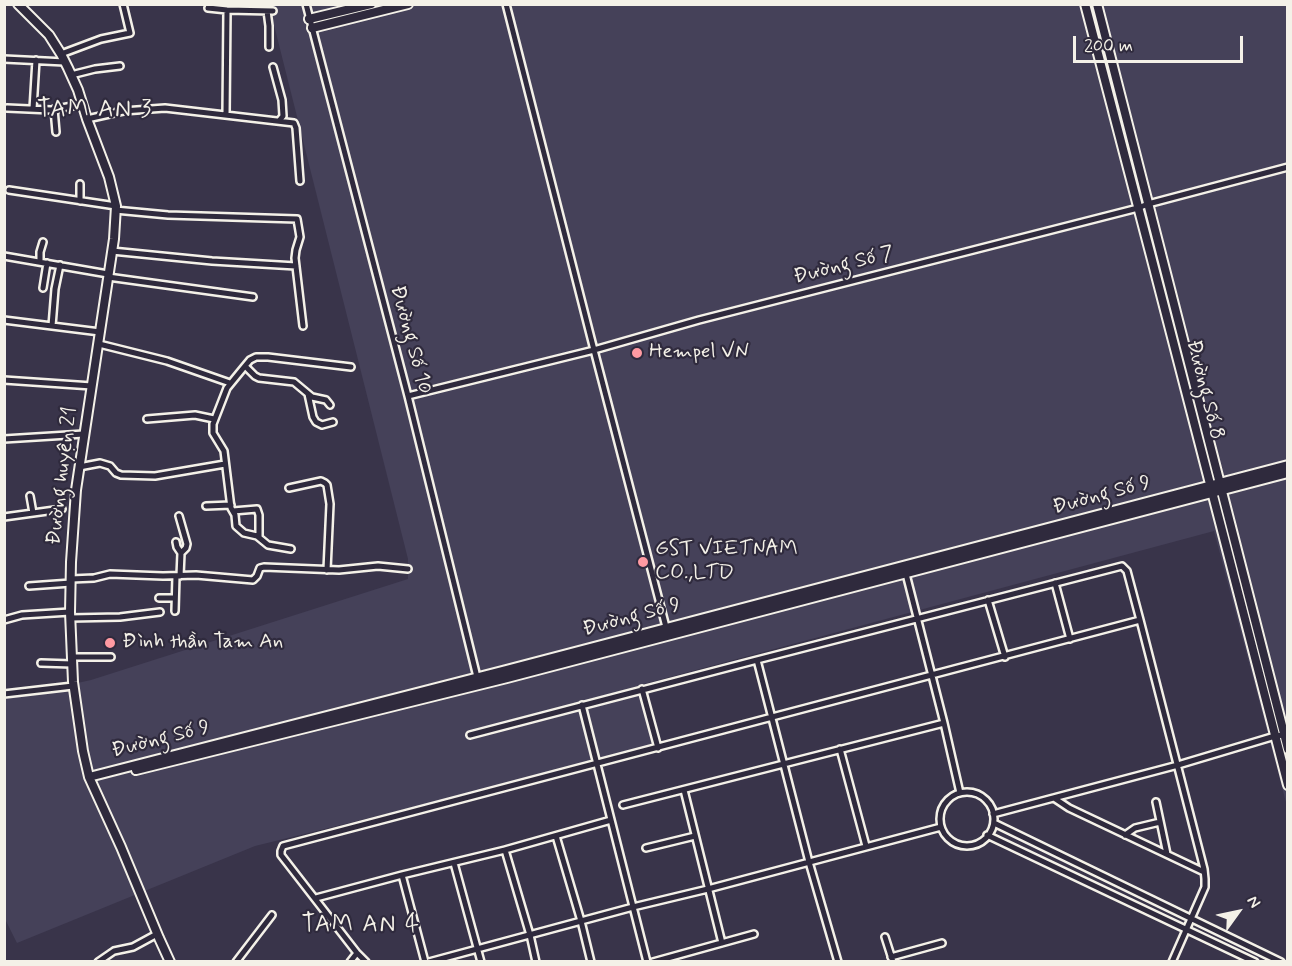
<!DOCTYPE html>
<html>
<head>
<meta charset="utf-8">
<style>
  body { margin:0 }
  #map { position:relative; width:1292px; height:966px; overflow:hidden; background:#39344a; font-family:Mynerve,sans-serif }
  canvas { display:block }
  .frame { position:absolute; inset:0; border:6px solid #f4f1e8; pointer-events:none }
  .north { position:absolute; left:1208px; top:882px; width:60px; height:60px; -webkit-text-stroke:4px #2f2a3d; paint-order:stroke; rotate:57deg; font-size:16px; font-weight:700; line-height:24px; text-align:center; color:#f4f1e8 }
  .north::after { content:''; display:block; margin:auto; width:21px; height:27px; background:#f4f1e8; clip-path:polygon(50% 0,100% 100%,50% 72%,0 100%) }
  .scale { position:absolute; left:1073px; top:36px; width:170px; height:27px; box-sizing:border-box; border:3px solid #f4f1e8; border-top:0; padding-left:8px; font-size:18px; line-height:21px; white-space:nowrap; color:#f4f1e8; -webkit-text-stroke:4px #2f2a3d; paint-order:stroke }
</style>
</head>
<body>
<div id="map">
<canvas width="1292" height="966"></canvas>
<div class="frame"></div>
<div class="north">N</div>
<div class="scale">200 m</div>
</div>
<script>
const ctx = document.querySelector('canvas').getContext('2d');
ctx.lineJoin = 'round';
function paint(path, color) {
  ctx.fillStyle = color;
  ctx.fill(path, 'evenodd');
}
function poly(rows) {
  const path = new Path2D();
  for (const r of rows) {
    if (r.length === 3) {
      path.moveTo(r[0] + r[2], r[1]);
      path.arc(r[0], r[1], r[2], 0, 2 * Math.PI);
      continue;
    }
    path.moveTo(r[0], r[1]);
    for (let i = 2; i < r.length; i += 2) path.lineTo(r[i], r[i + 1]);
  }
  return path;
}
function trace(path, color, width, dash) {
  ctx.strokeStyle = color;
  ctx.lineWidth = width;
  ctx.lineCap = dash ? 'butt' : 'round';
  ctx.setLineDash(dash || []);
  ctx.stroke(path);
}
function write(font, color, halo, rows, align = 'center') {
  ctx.font = font + ' Mynerve,sans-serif';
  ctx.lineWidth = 4.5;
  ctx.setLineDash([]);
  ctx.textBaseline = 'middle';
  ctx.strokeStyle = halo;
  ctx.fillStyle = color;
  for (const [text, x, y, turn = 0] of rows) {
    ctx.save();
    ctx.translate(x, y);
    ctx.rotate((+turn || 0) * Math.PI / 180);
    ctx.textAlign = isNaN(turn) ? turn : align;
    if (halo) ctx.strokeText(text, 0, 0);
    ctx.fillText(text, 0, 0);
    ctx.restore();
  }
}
const built = poly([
  [269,5,1287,5,1287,806,1214,531,640,685,655,748,255,846,17,943,5,919,5,699,91,680,408,579,408,559]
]);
const street = poly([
  [306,4,408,396,478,681],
  [506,4,594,350,666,627],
  [208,8,227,10,273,11],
  [267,11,269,26,269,47],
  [61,54,101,39,130,33,123,4],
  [4,59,65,62],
  [273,67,282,100,283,116,279,121],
  [71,75,95,69,120,66],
  [7,108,51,110,83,104],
  [33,109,36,60],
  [54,109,56,132],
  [226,115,227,10],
  [87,119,123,111,165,108,294,123,296,128,300,181],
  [80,184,80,201],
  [9,190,116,206],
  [115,210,168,215,297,219,300,237,296,250,295,258,303,326],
  [112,251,212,261,296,266],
  [4,256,108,274],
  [40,262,40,252,43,242],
  [108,277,253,297],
  [43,288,47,263],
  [4,320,100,332],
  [52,326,55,289,60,265],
  [99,344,167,361,230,383],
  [245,366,250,360,256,357,268,357,351,367],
  [4,380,92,386],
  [308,394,313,417,316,422,322,425,333,422],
  [408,396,594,350,699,320,1138,208,1148,204,1288,167],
  [147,419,195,415,214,419],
  [4,439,84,434],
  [79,467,100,463,110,466,116,473,121,475,155,476,225,464],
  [289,488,321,481,325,483,327,485,330,504,327,570],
  [30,496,33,513],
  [206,506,231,505],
  [233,511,257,509,259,515,259,537],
  [179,516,187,544,186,548,181,553],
  [4,517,62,509],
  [176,542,177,547,181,553,180,576],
  [291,549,268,545,257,536,244,533,236,526,235,515,231,508,224,451,213,433,213,424,227,388,245,366,255,376,259,378,294,382,312,397,326,400,330,405],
  [905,570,944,723,960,793],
  [71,579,94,578,110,574,163,576,196,575,253,580,257,576,260,568,264,567,339,570,378,566,408,569],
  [1055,583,1070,639],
  [29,586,71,583],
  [159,598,175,598],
  [988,600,1005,657],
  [175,611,176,576],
  [70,618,120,617,160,612],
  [4,620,22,615,70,612],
  [72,657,111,657],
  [41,663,72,664],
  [642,689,658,748],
  [4,694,73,686],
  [582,705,647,962],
  [470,735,757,660],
  [840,749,866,846],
  [684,790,722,943],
  [967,819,27],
  [1054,798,1069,808,1204,872],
  [1156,802,1167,854],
  [623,805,944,723],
  [993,814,1178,765,1275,736,1284,735],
  [994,823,1281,962],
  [987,835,1255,962],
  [1125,835,1135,828,1160,822],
  [556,836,581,921,591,962],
  [646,848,695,836],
  [505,850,530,935,536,962],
  [454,863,481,962],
  [402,875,425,962],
  [316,898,402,875,505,850,611,820],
  [885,937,893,962],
  [891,957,942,943],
  [98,962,114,951,133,947,157,934],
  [236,962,272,915],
  [350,962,357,953],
  [366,962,357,953,281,855,281,851,283,846,1140,620],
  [429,962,633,907,708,889,941,827],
  [653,962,754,934],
  [838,962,809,862,757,660,1122,566,1127,571,1140,620,1204,869,1205,879,1205,887,1172,962]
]);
const secondary = poly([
  [18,4,49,35,61,54,68,68,78,90,87,119,109,177,116,206,114,239,76,490,71,562,70,612,73,682,83,751,89,777,121,847,159,938,170,962],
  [1085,4,1152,260,1288,785],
  [1097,4,1288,749],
  [309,19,371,4],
  [312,28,408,4],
  [136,770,507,678,1288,473],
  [89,777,506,670,1288,465]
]);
const markers = [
  [637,353,6,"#ff9aa2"],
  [643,562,6,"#ff9aa2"],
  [110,643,6,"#ff9aa2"]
];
const streetNames = [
  ["Đường Số 7",844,266,-14],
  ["Đường Số 10",410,340,75],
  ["Đường Số 8",1204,390,76],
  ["Đường huyện 21",63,476,-83],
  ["Đường Số 9",1102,496,-15],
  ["Đường Số 9",632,618,-15],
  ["Đường Số 9",161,740,-14]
];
const poiNames = [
  ["Hempel VN",649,353],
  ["GST VIETNAM",655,550],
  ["CO.,LTD",655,574],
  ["Đình thần Tam An",122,643]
];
const quarterNames = [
  ["TAM AN 3",95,111],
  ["TAM AN 4",361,926]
];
paint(built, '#454159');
trace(street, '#f4f1e8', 10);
trace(secondary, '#f4f1e8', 12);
trace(street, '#2f2a3d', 5);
trace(secondary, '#2f2a3d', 8);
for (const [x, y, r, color] of markers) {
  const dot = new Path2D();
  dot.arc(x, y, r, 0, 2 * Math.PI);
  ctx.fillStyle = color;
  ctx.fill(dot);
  trace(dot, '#2f2a3d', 2);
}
write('21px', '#f4f1e8', '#2f2a3d', streetNames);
write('21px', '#f4f1e8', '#2f2a3d', poiNames, 'left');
ctx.letterSpacing = '1.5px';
write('24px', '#f4f1e8', '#2f2a3d', quarterNames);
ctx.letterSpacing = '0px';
</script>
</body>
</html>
